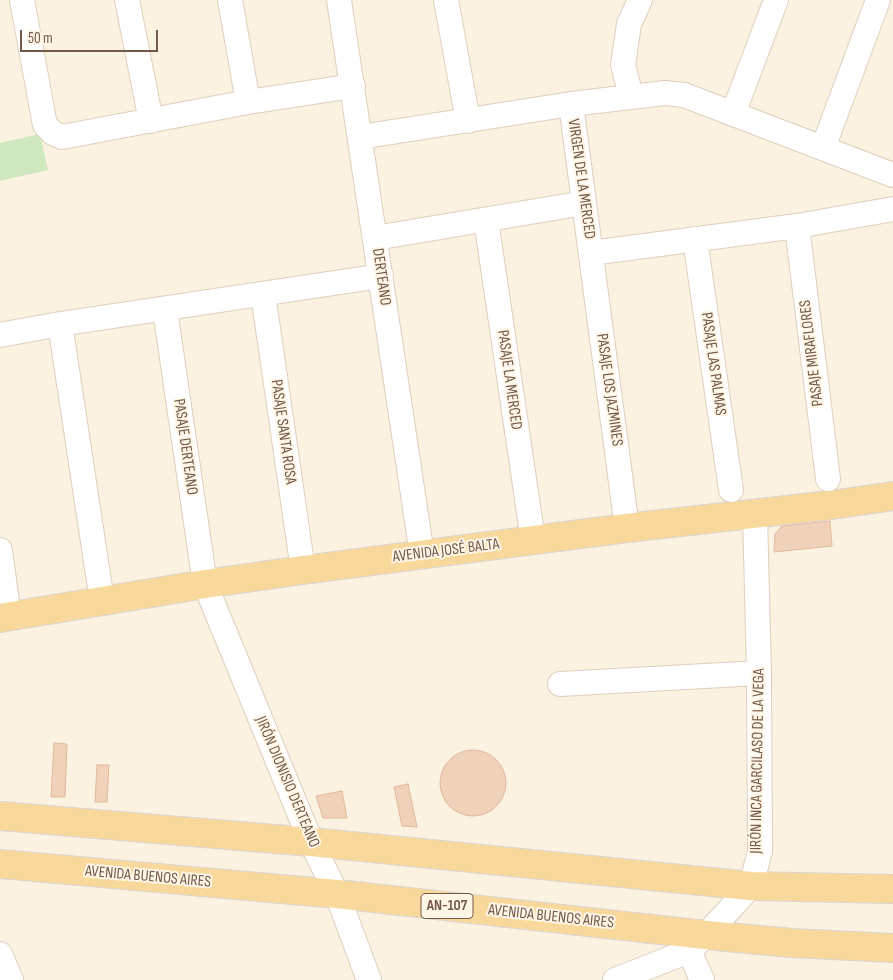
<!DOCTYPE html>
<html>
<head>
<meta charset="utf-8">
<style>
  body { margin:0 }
  #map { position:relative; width:893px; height:980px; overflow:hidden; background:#fbf2e1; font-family:"Sofia Sans Condensed",sans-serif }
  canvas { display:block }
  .scale { position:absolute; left:20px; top:30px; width:138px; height:22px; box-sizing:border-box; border:2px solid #725949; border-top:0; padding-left:6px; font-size:15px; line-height:18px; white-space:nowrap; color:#725949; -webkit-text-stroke:4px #fff6e7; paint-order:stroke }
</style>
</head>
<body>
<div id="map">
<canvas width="893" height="980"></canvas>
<div class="scale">50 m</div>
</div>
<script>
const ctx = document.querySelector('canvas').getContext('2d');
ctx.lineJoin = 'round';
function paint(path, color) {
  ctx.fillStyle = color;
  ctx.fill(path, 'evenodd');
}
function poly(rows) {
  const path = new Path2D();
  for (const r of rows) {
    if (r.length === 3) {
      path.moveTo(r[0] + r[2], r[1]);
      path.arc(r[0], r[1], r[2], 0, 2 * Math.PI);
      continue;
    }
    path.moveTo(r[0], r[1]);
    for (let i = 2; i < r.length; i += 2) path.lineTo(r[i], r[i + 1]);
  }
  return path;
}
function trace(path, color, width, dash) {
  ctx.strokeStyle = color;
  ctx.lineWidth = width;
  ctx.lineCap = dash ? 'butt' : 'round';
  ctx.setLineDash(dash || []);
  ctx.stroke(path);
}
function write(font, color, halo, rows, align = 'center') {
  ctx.font = font + ' "Sofia Sans Condensed",sans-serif';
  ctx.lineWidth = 4;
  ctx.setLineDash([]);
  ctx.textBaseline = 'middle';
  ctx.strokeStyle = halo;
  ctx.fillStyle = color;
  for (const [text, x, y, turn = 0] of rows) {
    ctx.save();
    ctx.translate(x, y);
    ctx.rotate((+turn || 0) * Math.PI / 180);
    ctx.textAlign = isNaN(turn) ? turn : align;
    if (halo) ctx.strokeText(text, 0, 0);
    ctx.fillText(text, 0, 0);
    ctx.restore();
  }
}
const green = poly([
  [40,134,48,170,0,181,0,143]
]);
const building = poly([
  [830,521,832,546,774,552,775,534,782,526,830,521],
  [54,743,67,744,65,797,51,797,54,743],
  [473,783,33],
  [97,765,109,765,107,802,95,802,97,765],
  [408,784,417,827,402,826,394,787,408,784],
  [342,791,347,818,323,818,316,796,342,791]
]);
const minor = poly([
  [22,0,45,125,53,133,62,137,248,102,353,86],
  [127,0,151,121],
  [230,0,248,102],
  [339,0,422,555],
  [446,0,468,121],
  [631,96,623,65,629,24,640,0],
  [571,104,627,528],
  [733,114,776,0],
  [360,137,571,104,665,93,684,95,893,175],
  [823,148,878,0],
  [486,220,533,540],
  [797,226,828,479],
  [375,238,584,203],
  [695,239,731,490],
  [591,253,797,226,893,209],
  [263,294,303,570],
  [165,310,205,584,311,842,337,894,369,980],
  [60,324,102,601],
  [0,335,60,324,381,276],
  [0,550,9,617],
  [560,684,759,673],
  [689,951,702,980],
  [0,954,11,980],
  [615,980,689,951,706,935,751,886,760,851,759,673,755,513]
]);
const major = poly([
  [0,618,205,584,303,570,627,528,831,505,893,496],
  [0,816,311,842,751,886,893,889],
  [0,864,337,894,706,935,792,943,893,948]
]);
const shields = [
  [447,906,52]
];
const shieldNames = [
  ["AN-107",447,906]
];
const streetNames = [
  ["VIRGEN DE LA MERCED",581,179,82],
  ["DERTEANO",381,277,82],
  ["PASAJE MIRAFLORES",812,353,-97],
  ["PASAJE LAS PALMAS",713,364,82],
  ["PASAJE LA MERCED",509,380,82],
  ["PASAJE LOS JAZMINES",609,390,82],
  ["PASAJE SANTA ROSA",283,432,82],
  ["PASAJE DERTEANO",185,447,82],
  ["AVENIDA JOSÉ BALTA",446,551,-7],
  ["JIRÓN INCA GARCILASO DE LA VEGA",758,761,-89],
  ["JIRÓN DIONISIO DERTEANO",287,782,67],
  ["AVENIDA BUENOS AIRES",148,877,5],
  ["AVENIDA BUENOS AIRES",551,917,6]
];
paint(green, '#cfe8c0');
paint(building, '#f0d1b9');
trace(building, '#e2b89a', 1);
trace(minor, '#dfcebd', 26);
trace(major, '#dad4d0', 30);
trace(minor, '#fff', 24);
trace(major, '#f9d99b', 28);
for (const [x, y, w] of shields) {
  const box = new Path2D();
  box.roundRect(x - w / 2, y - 12.5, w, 25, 4);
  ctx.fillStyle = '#fff6e7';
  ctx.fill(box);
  trace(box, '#725949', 1);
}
write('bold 15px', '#725949', null, shieldNames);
write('16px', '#725949', '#fff6e7', streetNames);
</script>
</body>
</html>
